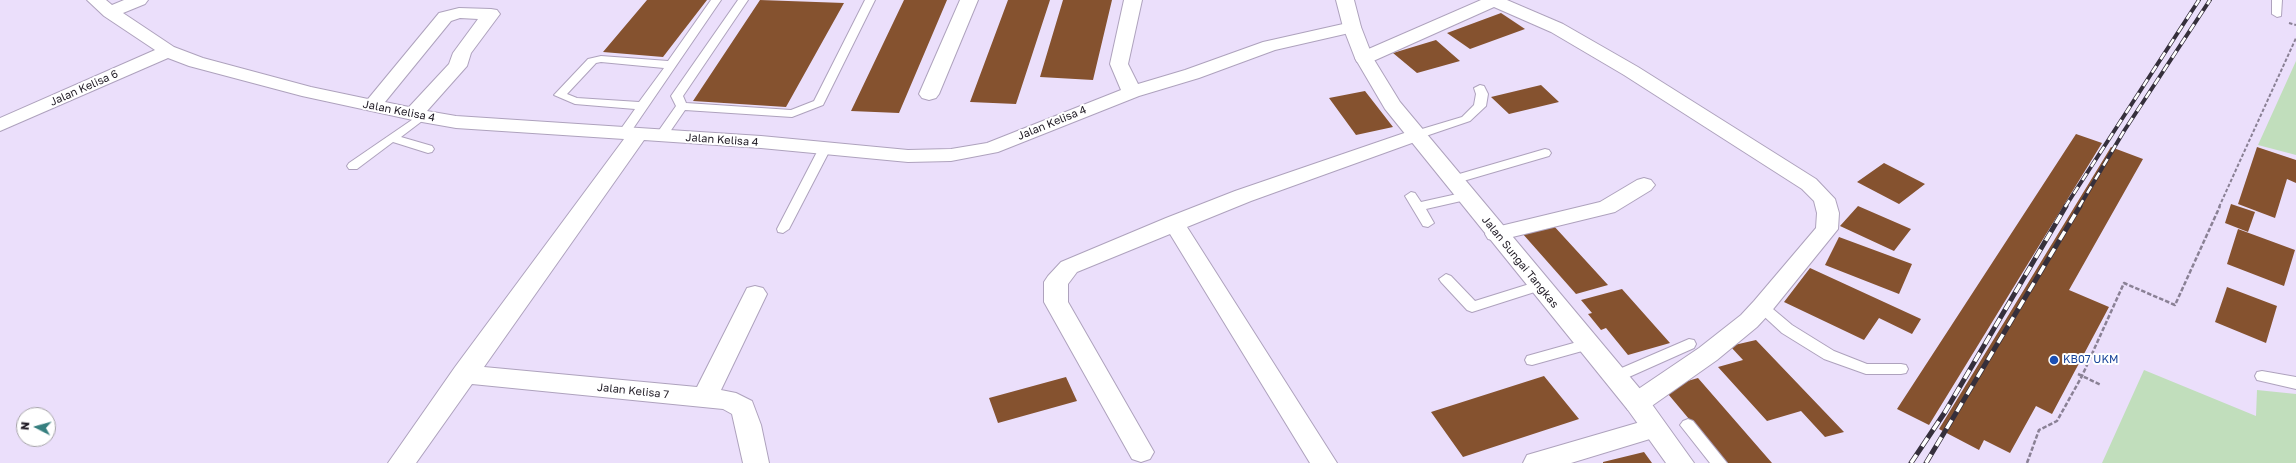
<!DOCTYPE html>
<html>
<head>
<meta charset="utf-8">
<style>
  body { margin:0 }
  #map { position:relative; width:2296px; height:463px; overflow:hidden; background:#ebdffb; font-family:"Golos Text",sans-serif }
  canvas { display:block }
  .north { position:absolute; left:16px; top:407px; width:40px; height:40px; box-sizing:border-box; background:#fff; border:1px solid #a5a3a7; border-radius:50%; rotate:276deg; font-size:11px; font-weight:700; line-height:16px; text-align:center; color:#1f1a24 }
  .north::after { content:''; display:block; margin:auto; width:14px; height:18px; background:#367f7f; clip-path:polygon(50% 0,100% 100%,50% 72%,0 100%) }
</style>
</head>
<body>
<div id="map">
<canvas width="2296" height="463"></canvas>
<div class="north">N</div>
</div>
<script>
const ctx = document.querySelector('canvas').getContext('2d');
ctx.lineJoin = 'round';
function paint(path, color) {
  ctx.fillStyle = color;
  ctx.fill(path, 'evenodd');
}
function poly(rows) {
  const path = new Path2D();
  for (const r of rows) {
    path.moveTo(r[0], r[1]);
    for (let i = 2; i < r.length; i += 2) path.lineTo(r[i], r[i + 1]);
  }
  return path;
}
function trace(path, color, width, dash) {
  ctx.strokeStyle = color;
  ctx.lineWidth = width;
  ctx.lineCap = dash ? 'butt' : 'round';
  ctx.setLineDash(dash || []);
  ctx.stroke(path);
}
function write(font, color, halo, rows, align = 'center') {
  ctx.font = font + ' "Golos Text",sans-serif';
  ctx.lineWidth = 4;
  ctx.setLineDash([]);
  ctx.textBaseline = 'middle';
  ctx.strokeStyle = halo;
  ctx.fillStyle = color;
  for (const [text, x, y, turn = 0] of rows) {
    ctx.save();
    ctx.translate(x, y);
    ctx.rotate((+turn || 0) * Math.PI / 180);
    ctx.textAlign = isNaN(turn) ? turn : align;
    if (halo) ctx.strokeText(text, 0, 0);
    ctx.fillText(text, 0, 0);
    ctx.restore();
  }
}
const green = poly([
  [2296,61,2296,155,2258,145],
  [2144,370,2256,416,2257,390,2296,394,2296,463,2102,463]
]);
const building = poly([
  [647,0,707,0,663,57,603,52],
  [760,0,844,3,786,107,693,101],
  [904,0,947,0,899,113,851,111],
  [1008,0,1050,0,1016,104,970,102],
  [1063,0,1112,0,1093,80,1040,77],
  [1501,13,1525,29,1470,49,1447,33],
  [1436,40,1460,61,1417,73,1393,53],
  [1541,85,1559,102,1509,114,1491,97],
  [1365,91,1393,127,1356,135,1329,98],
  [2076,134,2102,143,1929,425,1897,409],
  [2111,147,2143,159,2069,290,2109,307,2052,414,2036,406,2010,453,1984,440,1979,450,1939,429],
  [2257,147,2296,160,2296,183,2287,179,2275,218,2238,204],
  [1884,163,1925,184,1899,204,1857,182],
  [2231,204,2255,212,2248,232,2225,223],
  [1858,206,1911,229,1894,251,1840,226],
  [1553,225,1608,285,1576,294,1522,233],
  [2238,229,2295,250,2284,286,2227,264],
  [1839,237,1912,264,1899,294,1825,265],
  [1810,268,1921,319,1912,334,1879,318,1864,340,1784,302],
  [2227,287,2277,306,2266,343,2215,322],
  [1622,289,1670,343,1628,355,1606,328,1601,330,1588,314,1592,313,1581,300],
  [1756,340,1844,432,1825,437,1801,411,1767,421,1718,367,1743,360,1730,346],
  [1544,376,1579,419,1463,457,1431,412],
  [1066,377,1077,401,998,423,989,398],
  [1698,378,1772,463,1726,463,1663,388],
  [1644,452,1652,463,1603,463,1603,462]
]);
const pathFar1 = poly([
  [2289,23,2296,25],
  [2219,207,2296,38]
]);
const path = poly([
  [2078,374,2101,385],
  [2027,463,2039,430,2057,421,2082,376,2124,283,2175,305,2220,206]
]);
const service = poly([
  [711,0,721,0,628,136,620,136,618,133,635,109,575,104,554,95,588,59,601,56,668,61,711,0],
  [601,62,664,68,639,102,577,98,567,94,596,63,601,62],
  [738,0,748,0,683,96,686,103,791,110,814,101,865,0,875,0,823,105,792,117,685,110,665,139,657,139,655,136,676,106,671,96,738,0],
  [2272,0,2282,0,2281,16,2277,17,2272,14,2272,0],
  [1480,85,1484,86,1488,94,1486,106,1470,121,1420,138,1412,138,1410,135,1412,132,1462,117,1474,105,1476,94,1474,88,1480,85],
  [422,113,426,114,428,116,426,118,401,137,432,146,434,149,432,152,428,153,393,142,357,169,349,169,347,166,349,163,422,113],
  [825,144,831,148,789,229,783,233,778,232,777,229,819,148,825,144],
  [1545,149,1549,150,1551,153,1549,156,1453,184,1447,180,1449,177,1545,149],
  [1411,192,1415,193,1421,202,1466,192,1472,196,1470,199,1426,209,1434,223,1428,227,1423,226,1405,196,1411,192],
  [1446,274,1451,276,1475,301,1539,281,1546,286,1544,289,1472,312,1467,310,1441,282,1439,279,1446,274],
  [1762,302,1767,304,1792,325,1834,351,1867,364,1901,364,1906,365,1908,369,1906,373,1901,374,1866,374,1824,359,1782,333,1757,310,1755,307,1757,304,1762,302],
  [1588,339,1593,340,1595,344,1593,348,1532,365,1527,364,1525,360,1527,356,1588,339],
  [1689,339,1694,340,1696,344,1694,348,1620,381,1615,382,1610,381,1608,377,1610,373,1689,339],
  [2262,371,2296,377,2296,389,2257,380,2255,376,2257,372,2262,371],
  [1688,419,1693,421,1727,463,1710,463,1680,425,1683,421,1688,419]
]);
const minor = poly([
  [87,0,106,0,112,5,124,0,148,0,145,4,123,13,174,47,203,58,311,87,368,99,439,13,459,8,491,9,497,10,500,14,471,53,467,66,427,111,456,116,761,136,908,150,951,149,987,143,1121,90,1110,64,1124,0,1142,0,1128,64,1138,84,1185,70,1263,42,1352,22,1358,23,1361,27,1358,31,1275,50,1199,78,1139,96,998,152,951,161,908,162,761,148,644,140,484,367,697,387,747,288,755,286,763,288,767,294,721,390,736,393,752,401,761,425,769,463,743,463,732,414,723,409,472,384,416,463,388,463,455,367,624,139,456,128,422,122,302,96,189,66,168,58,0,131,0,118,155,50,104,16,87,0],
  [460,18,478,19,453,53,449,64,409,107,385,102,451,21,460,18],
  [960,0,978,0,939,94,936,98,929,100,922,98,919,94,960,0],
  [1481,0,1507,0,1563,24,1638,67,1816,179,1835,199,1839,213,1838,229,1770,313,1757,327,1717,360,1646,410,1637,413,1628,410,1624,403,1628,396,1699,348,1741,315,1754,301,1816,228,1817,213,1814,201,1802,189,1624,75,1551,32,1494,7,1371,62,1364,64,1357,62,1355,58,1357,54,1481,0],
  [1416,129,1423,131,1426,135,1423,139,1251,201,1187,227,1337,463,1310,463,1170,234,1077,272,1068,284,1068,302,1154,452,1150,459,1141,462,1132,459,1044,302,1044,282,1048,276,1061,262,1166,218,1235,191,1416,129],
  [1644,178,1651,180,1655,185,1651,190,1615,212,1496,241,1488,239,1485,234,1488,229,1600,202,1637,180,1644,178],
  [1654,418,1663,421,1667,428,1663,435,1571,463,1523,463,1527,455,1654,418]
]);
const tertiary = poly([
  [1336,0,1354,0,1361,27,1373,58,1400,102,1646,396,1694,463,1666,463,1628,410,1385,109,1355,58,1343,27,1336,0]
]);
const railFar1 = poly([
  [2065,207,2199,0],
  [2079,207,2124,131,2210,0]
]);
const rail = poly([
  [1911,463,1945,412,2066,206],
  [1926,463,2080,206]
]);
const markers = [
  [2054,360,5,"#1a4fb4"]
];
const streetNames = [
  ["Jalan Kelisa 6",84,88,-24],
  ["Jalan Kelisa 4",399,111,11],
  ["Jalan Kelisa 4",1052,123,-22],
  ["Jalan Kelisa 4",722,140,4],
  ["Jalan Sungai Tangkas",1520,262,51],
  ["Jalan Kelisa 7",633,391,6]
];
const transitNames = [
  ["KB07 UKM",2063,360]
];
paint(green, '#c1debc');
paint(building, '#85522f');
trace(service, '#aea2bd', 2);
trace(minor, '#aea2bd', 2);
trace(tertiary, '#aea2bd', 2);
trace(pathFar1, '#8a8195', 2, [3.5, 2]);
trace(path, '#8a8195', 2.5, [4.5, 2]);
paint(service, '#fff');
paint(minor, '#fff');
paint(tertiary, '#fff');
trace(railFar1, '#36303c', 4);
trace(rail, '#36303c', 5);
trace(railFar1, '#fff', 2.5, [8]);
trace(rail, '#fff', 3.5, [10]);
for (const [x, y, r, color] of markers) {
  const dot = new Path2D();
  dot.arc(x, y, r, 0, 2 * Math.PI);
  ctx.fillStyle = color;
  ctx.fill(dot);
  trace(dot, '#fff', 1.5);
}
write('11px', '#1f1a24', '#fff', streetNames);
write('11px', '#164399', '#fff', transitNames, 'left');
</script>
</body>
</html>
